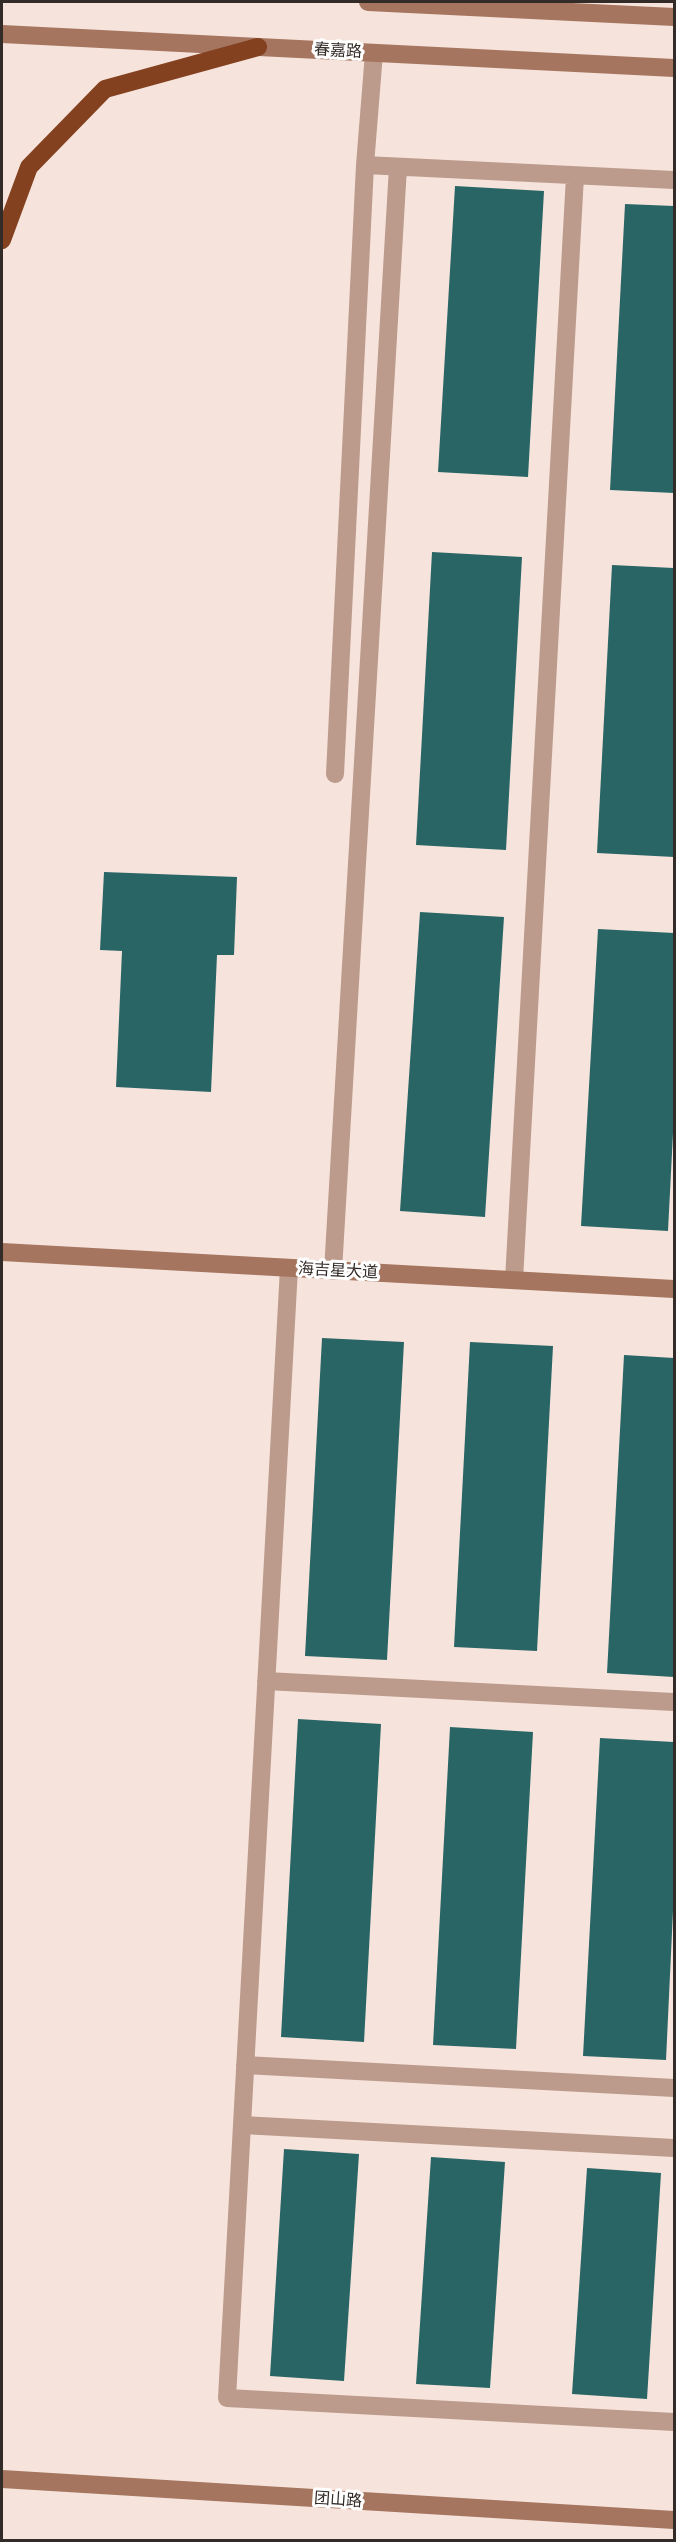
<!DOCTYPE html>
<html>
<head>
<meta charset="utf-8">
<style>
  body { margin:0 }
  #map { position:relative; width:676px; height:2542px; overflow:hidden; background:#f6e4dc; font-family:"PT Sans Narrow",sans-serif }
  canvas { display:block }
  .frame { position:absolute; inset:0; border:3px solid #322b28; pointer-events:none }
</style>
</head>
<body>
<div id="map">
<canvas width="676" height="2542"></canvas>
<div class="frame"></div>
</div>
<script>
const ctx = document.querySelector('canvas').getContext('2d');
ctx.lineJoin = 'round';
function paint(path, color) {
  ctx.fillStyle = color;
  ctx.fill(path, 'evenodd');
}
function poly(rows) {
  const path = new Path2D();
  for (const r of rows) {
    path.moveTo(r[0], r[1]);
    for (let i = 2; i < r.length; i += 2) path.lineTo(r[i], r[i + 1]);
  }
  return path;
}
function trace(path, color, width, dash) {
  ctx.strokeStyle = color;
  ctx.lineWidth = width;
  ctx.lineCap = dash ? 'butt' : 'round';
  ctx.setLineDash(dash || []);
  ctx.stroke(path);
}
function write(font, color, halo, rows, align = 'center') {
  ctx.font = font + ' "PT Sans Narrow","Noto Sans SC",sans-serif';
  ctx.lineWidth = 6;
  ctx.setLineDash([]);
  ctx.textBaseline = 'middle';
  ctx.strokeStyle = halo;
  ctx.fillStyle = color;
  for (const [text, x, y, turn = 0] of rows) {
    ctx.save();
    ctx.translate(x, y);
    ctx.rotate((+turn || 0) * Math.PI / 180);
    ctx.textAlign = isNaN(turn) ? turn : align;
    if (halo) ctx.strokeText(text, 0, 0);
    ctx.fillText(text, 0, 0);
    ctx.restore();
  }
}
const building = poly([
  [455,186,544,191,528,477,438,472],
  [625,204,674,206,674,493,610,490],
  [432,552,522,557,506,850,416,845],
  [612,565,674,568,674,857,597,853],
  [104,872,237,877,234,955,217,955,211,1092,116,1087,122,951,100,950],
  [420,912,504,917,485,1217,400,1211],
  [598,929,674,933,674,1114,668,1231,581,1226],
  [322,1338,404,1342,387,1660,305,1656],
  [470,1342,553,1346,537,1651,454,1647],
  [624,1355,674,1358,674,1677,607,1673],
  [298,1719,381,1724,364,2042,281,2037],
  [450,1727,533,1732,516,2049,433,2045],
  [600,1738,674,1742,674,1890,666,2060,583,2056],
  [284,2149,359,2154,344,2381,270,2376],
  [431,2157,505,2162,490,2388,416,2384],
  [587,2168,661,2173,647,2399,572,2394]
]);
const lane = poly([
  [365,165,674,180],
  [335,774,365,165,374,53],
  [289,1268,227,2398,674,2422],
  [333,1271,398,167],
  [514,1280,575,176],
  [266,1681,674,1702],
  [245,2065,674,2088],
  [242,2125,674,2148]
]);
const secondary = poly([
  [368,2,674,17],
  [2,34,674,68],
  [2,1252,674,1289],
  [2,2479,674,2520]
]);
const highway = poly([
  [2,240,29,167,105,89,258,47]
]);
const streetNames = [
  ["春嘉路",338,51,3],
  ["海吉星大道",338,1271,3],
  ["团山路",338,2500,4]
];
paint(building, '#2a6566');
trace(lane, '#bd9b8c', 18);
trace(secondary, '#a5755f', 18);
trace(highway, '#834120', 18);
write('16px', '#322b28', '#fff', streetNames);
</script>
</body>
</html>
